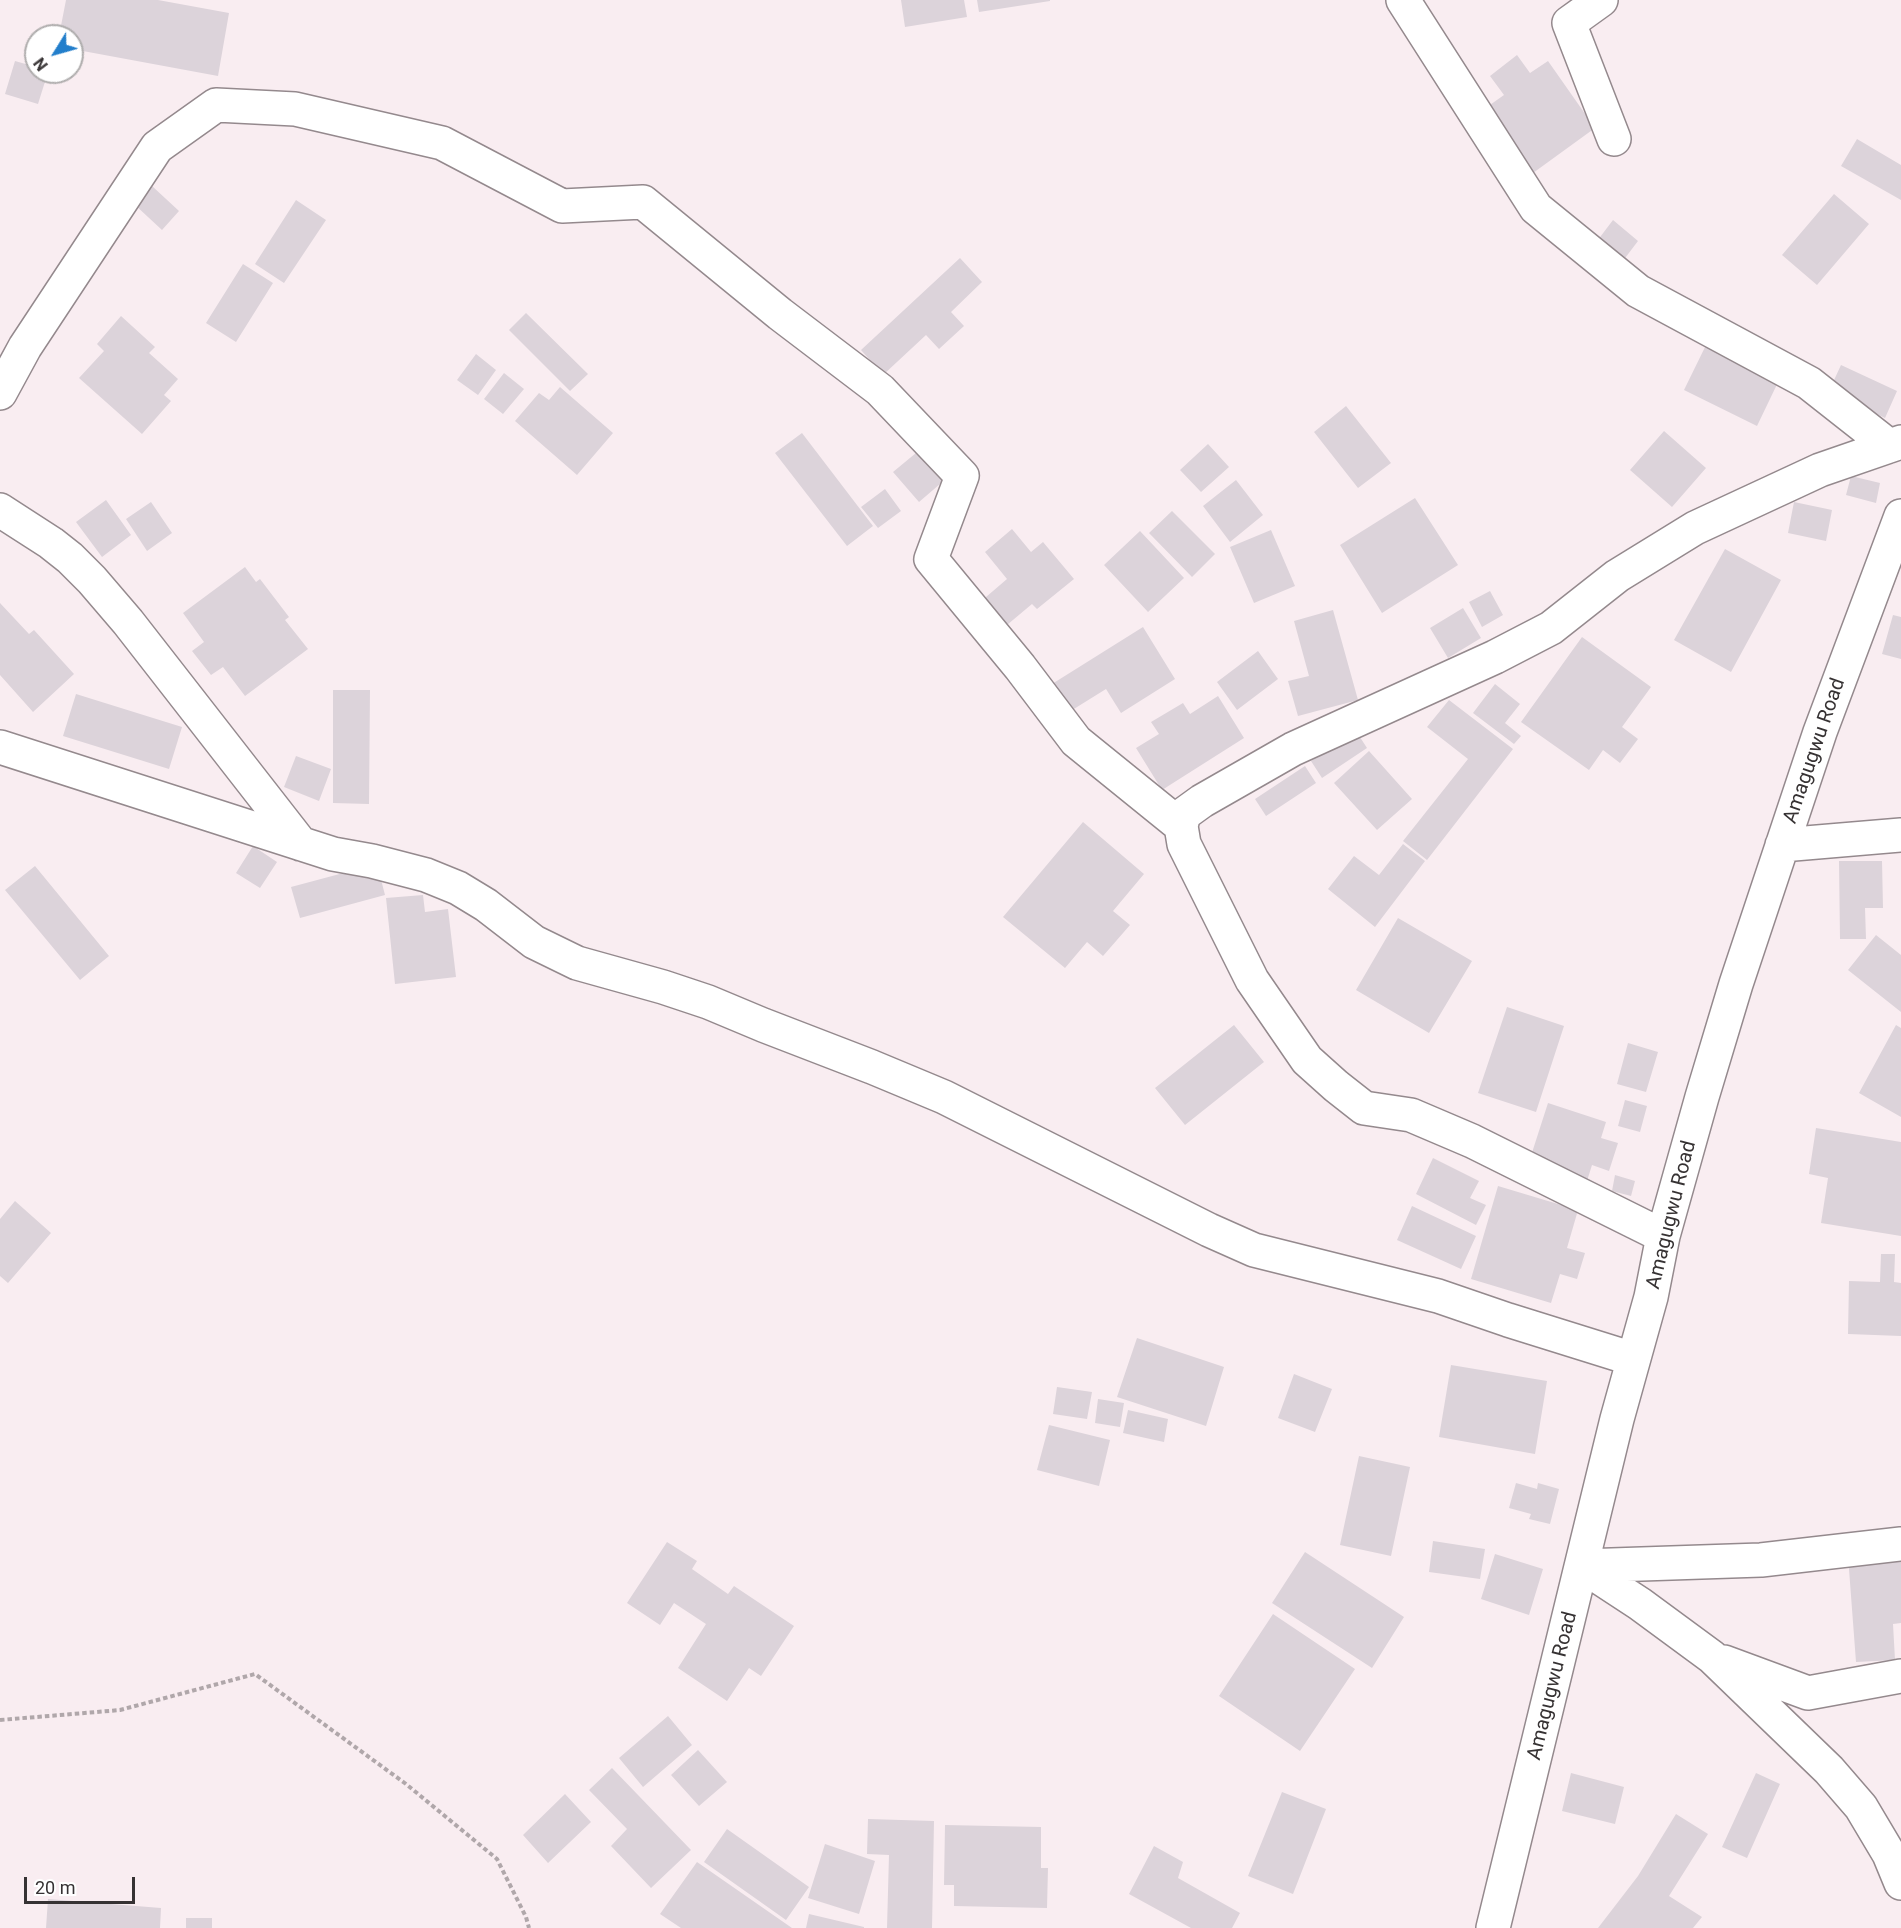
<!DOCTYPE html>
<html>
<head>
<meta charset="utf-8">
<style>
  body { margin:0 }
  #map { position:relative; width:1901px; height:1928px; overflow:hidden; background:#f9edf1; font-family:Roboto,sans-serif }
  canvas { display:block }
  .north { position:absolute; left:24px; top:24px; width:60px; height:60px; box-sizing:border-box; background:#fff; border:2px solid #afadad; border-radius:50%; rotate:233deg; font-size:16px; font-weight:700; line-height:24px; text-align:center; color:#363233 }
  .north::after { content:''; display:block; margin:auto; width:21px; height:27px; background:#227ecb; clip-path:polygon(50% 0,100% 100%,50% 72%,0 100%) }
  .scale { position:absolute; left:24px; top:1877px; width:111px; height:27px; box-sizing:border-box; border:3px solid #363233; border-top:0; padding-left:8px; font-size:18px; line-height:21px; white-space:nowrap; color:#363233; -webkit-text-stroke:4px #fff; paint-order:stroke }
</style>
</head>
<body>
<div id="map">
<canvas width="1901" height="1928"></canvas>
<div class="north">N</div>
<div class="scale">20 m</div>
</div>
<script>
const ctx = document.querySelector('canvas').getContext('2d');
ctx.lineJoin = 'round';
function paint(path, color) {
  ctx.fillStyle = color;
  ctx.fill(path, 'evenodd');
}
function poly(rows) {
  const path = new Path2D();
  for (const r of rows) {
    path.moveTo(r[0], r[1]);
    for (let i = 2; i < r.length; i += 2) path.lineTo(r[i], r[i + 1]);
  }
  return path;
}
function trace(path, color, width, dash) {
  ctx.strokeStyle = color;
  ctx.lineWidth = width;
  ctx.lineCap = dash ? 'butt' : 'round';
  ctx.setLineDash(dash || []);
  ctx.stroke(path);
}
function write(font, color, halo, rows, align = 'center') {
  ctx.font = font + ' Roboto,sans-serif';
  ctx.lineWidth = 4.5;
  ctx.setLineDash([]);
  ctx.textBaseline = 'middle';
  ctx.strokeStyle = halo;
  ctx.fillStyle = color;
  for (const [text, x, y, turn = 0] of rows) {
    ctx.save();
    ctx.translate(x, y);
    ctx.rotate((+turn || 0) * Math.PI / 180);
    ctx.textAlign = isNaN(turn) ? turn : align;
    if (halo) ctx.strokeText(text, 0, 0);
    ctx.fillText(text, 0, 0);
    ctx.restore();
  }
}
const building = poly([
  [66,0,158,0,229,13,218,76,72,49,72,36,59,36],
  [901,0,964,0,967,17,905,27],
  [977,0,1050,0,1050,1,979,12],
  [1517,55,1530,73,1548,61,1595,128,1533,173,1487,107,1504,95,1490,76],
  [15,61,36,67,36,72,48,72,38,104,5,94],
  [1857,139,1901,165,1901,200,1841,166],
  [152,186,179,211,162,230,134,204],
  [1834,194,1869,224,1817,285,1782,255],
  [296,200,326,220,284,283,255,264],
  [1613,220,1638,241,1616,270,1591,249],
  [960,258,982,282,951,312,964,326,939,349,926,335,883,375,861,350],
  [243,264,273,283,236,342,206,323],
  [526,313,588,374,570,391,509,330],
  [121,316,155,347,149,353,178,379,164,395,171,401,142,434,79,378,104,351,97,344],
  [1708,341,1781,376,1757,426,1684,390],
  [476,354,496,370,478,395,457,380],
  [1841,365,1897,391,1885,418,1829,391],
  [504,373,524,389,503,414,484,399],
  [560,387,613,433,577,475,515,421,539,393,549,400],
  [1346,406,1391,463,1358,488,1314,432],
  [1664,431,1706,468,1672,507,1630,470],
  [802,433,873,526,847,546,775,453],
  [1208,444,1229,467,1201,492,1180,470],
  [922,448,947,478,919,502,893,472],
  [1851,476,1880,483,1876,503,1846,495],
  [1236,480,1263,515,1230,542,1203,506],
  [885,489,901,511,878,528,861,507],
  [1415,498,1458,565,1382,613,1340,545],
  [106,500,131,535,102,557,76,522],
  [151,502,172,533,147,551,126,519],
  [1794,502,1832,510,1826,541,1788,533],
  [1172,511,1215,554,1192,577,1149,533],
  [1012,529,1031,552,1043,542,1074,579,1037,609,1032,604,1001,630,979,603,1007,579,985,552],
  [1271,530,1295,586,1254,603,1230,547],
  [1140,531,1184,578,1148,612,1104,565],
  [1725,549,1781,580,1731,672,1674,640],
  [245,567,256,582,260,579,289,617,285,620,308,649,245,696,223,667,211,675,192,651,204,642,183,613],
  [1490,591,1503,615,1482,627,1469,602],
  [0,603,29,634,34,630,74,674,33,712,0,675],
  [1463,608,1481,638,1448,658,1430,628],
  [1333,610,1358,700,1298,716,1288,681,1309,676,1294,621],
  [1893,615,1901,617,1901,659,1882,654],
  [1143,627,1175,679,1121,713,1106,689,1069,712,1052,684],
  [1582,637,1651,687,1622,727,1638,739,1620,763,1603,750,1589,770,1521,722],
  [1258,651,1278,679,1237,710,1217,682],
  [1495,684,1520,704,1505,723,1521,736,1514,744,1473,713],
  [333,690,370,690,369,804,333,803],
  [76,694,182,727,169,769,63,736],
  [1218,696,1244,738,1162,790,1136,748,1159,734,1151,722,1183,703,1190,714],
  [1449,700,1513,749,1427,860,1403,841,1468,759,1427,727],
  [1356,731,1367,748,1322,778,1311,761],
  [1369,751,1412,799,1377,830,1334,783],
  [296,756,331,769,319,801,284,787],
  [1305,766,1316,783,1266,816,1255,799],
  [1083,822,1144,874,1113,911,1130,925,1103,956,1087,942,1065,968,1003,917],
  [1403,844,1425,861,1375,927,1328,889,1354,856,1379,875],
  [253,846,277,862,260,888,236,873],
  [1839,861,1882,861,1883,908,1865,908,1866,939,1840,939],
  [377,864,385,895,300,918,291,887],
  [35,866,109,956,80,980,5,890],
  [423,895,425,912,448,909,456,977,395,984,386,898],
  [1398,918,1472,961,1429,1033,1356,990],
  [1876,935,1901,955,1901,1012,1848,970],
  [1507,1007,1564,1026,1536,1112,1478,1093],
  [1234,1025,1264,1062,1185,1125,1155,1088],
  [1896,1025,1901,1028,1901,1117,1859,1093],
  [1628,1043,1658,1052,1646,1092,1617,1084],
  [1625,1100,1647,1106,1640,1132,1618,1126],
  [1548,1103,1606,1122,1601,1138,1618,1143,1609,1171,1592,1165,1586,1184,1528,1165],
  [1816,1128,1901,1142,1901,1236,1821,1223,1828,1178,1809,1174],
  [1433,1158,1479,1181,1470,1198,1486,1205,1476,1225,1416,1194],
  [1615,1175,1635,1181,1631,1196,1612,1191],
  [1498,1186,1578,1210,1567,1248,1585,1253,1577,1279,1560,1274,1551,1303,1471,1279],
  [15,1201,51,1233,8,1283,0,1276,0,1219],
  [1412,1206,1476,1236,1461,1269,1397,1240],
  [1881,1254,1895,1254,1894,1282,1901,1283,1901,1336,1848,1334,1849,1281,1880,1282],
  [1137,1338,1224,1367,1206,1426,1117,1397],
  [1451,1365,1547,1381,1535,1454,1439,1437],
  [1294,1374,1332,1389,1315,1432,1278,1418],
  [1057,1387,1092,1392,1087,1419,1053,1414],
  [1098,1399,1124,1403,1120,1427,1095,1423],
  [1128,1410,1168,1419,1164,1442,1123,1433],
  [1049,1425,1110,1440,1099,1486,1037,1470],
  [1359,1456,1410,1467,1391,1556,1340,1545],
  [1516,1483,1537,1489,1538,1483,1559,1489,1550,1524,1529,1519,1531,1514,1509,1508],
  [1433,1541,1485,1549,1480,1579,1429,1572],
  [667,1542,697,1561,692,1569,728,1594,734,1586,794,1626,761,1676,749,1668,727,1701,678,1668,706,1624,674,1603,660,1625,627,1603],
  [1305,1552,1404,1617,1372,1668,1272,1603],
  [1901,1552,1901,1623,1893,1624,1895,1660,1856,1662,1848,1556],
  [1495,1554,1543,1569,1529,1615,1481,1599],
  [1273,1614,1355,1669,1300,1751,1219,1696],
  [668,1716,692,1745,643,1787,619,1758],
  [698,1750,727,1782,699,1806,671,1775],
  [612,1768,691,1850,651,1888,611,1846,627,1829,589,1790],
  [1571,1773,1624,1787,1615,1824,1562,1811],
  [1756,1773,1780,1784,1747,1858,1722,1847],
  [1282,1792,1326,1809,1293,1894,1248,1876],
  [565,1794,591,1822,548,1863,523,1835],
  [1676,1814,1708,1834,1669,1896,1702,1917,1693,1928,1598,1928,1638,1876],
  [868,1819,934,1821,932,1928,887,1928,889,1855,867,1854],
  [945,1825,1041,1827,1041,1868,1048,1868,1047,1908,954,1906,954,1885,944,1885],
  [727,1829,809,1887,786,1920,704,1862],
  [825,1844,875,1861,859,1914,808,1898],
  [1154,1846,1183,1862,1178,1878,1240,1913,1232,1928,1191,1928,1129,1894],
  [697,1862,792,1928,681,1928,660,1914],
  [48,1899,161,1908,160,1928,46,1928],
  [809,1914,864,1927,864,1928,806,1928],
  [186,1918,212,1918,212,1928,186,1928]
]);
const path = poly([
  [0,1720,120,1710,255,1674,406,1784,497,1859,526,1917,529,1928]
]);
const minor = poly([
  [1403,0,1536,208,1638,291,1809,383,1889,446],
  [1601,0,1569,23,1614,139],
  [0,393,25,347,157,147,216,105,295,109,442,143,562,206,643,202,780,314,880,390,962,476,931,559,1020,667,1076,741,1181,826],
  [0,510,51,543,70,558,92,580,128,622,301,844],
  [0,747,333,854,372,861,426,875,458,888,486,905,534,942,577,963,663,987,708,1002,763,1025,872,1067,944,1097,1209,1230,1254,1250,1438,1296,1508,1320,1633,1359],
  [1782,845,1901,835],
  [1663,1236,1472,1141,1411,1115,1364,1108,1336,1086,1307,1060,1252,980,1184,844,1181,826,1184,814,1202,801,1293,749,1495,657,1551,628,1617,576,1695,528,1820,470,1901,442],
  [1901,1544,1761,1560,1582,1566,1640,1604,1712,1657,1829,1770,1861,1807,1889,1854,1901,1883],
  [1724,1662,1808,1693,1901,1676],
  [1493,1928,1617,1419,1651,1297,1663,1236,1702,1097,1736,984,1820,732,1901,516]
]);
const streetNames = [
  ["Amagugwu Road",1815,751,-71],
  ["Amagugwu Road",1672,1215,-76],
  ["Amagugwu Road",1553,1686,-76]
];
paint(building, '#dcd3da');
trace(minor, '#94898d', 36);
trace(path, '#b0a7aa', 4, [4.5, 3]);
trace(minor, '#fff', 33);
write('20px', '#363233', '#fff', streetNames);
</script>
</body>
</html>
